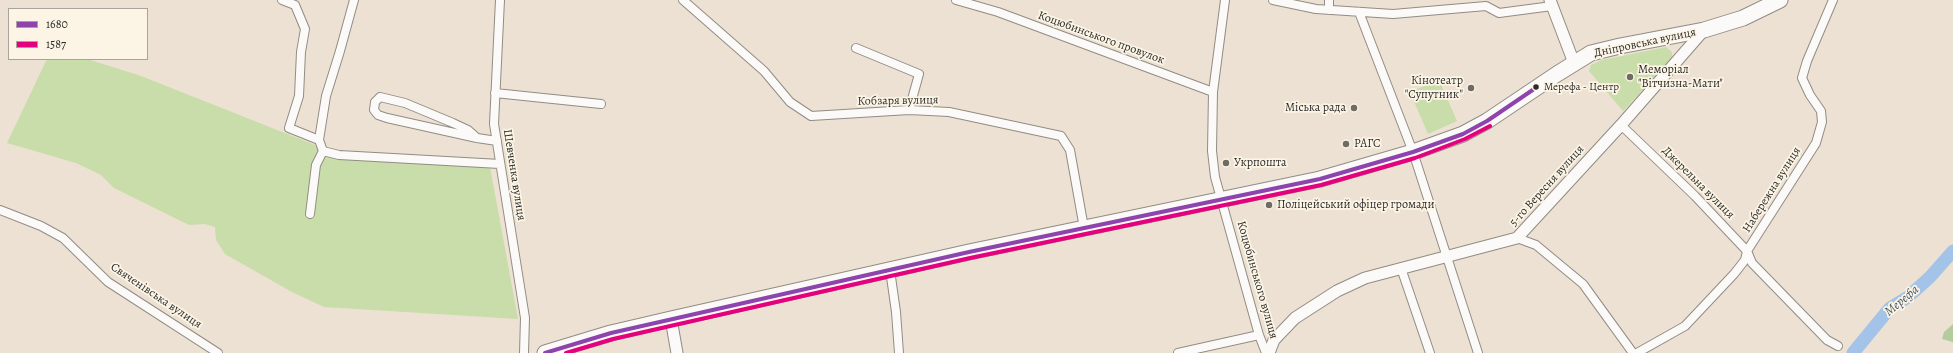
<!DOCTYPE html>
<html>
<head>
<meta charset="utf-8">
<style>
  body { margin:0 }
  #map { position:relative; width:1953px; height:353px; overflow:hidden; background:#ece1d2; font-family:Alegreya,serif }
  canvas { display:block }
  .legend { position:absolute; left:8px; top:8px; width:140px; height:52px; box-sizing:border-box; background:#fcf5e5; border:1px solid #a8a49b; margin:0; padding:5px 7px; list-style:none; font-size:12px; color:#2b2b2b }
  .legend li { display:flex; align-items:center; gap:8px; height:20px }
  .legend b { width:20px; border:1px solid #a8a49b }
</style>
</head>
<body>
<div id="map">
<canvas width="1953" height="353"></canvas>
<ul class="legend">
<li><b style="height:5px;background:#8e44ad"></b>1680</li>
<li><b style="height:5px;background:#e5007d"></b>1587</li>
</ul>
</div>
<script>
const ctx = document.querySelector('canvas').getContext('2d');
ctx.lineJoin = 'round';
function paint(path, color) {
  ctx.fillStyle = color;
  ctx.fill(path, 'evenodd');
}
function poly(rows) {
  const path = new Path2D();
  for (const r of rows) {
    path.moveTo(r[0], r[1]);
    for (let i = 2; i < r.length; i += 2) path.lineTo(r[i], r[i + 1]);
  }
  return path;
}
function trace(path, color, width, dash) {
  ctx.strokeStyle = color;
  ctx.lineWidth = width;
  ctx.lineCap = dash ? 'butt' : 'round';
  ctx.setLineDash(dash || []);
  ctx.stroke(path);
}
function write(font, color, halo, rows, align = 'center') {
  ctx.font = font + ' Alegreya,serif';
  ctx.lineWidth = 3.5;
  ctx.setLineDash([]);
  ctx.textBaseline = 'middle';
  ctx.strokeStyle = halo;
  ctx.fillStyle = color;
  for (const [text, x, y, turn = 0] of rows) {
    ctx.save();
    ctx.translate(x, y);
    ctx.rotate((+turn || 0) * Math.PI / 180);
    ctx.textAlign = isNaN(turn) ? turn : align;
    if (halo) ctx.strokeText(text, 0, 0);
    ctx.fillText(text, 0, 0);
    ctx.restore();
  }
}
const green = poly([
  [1666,47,1672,52,1672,59,1623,111,1589,71,1591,65,1602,60],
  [47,59,87,59,141,76,315,145,321,156,490,167,518,319,324,307,292,292,225,254,216,240,215,227,205,224,189,225,114,188,101,175,76,163,7,143],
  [1439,80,1457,121,1428,134,1410,92]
]);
const forest = poly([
  [1953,324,1953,342,1942,339,1944,332]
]);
const river = poly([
  [1853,353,1890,308,1908,297,1930,277,1953,251]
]);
const street = poly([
  [282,0,295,5,305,29,301,52,299,96,289,128,319,140],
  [354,0,340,51,326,96,319,140,323,151,339,155,500,164],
  [500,0,494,124,525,318,524,353],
  [683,0,764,71,790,102,811,116,909,110,949,112,1061,136,1070,150,1084,228],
  [956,0,998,12,1213,92],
  [1225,0,1213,92,1212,151,1215,177,1259,335,1266,353],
  [1273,0,1316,9,1393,14,1486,6,1499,13,1552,6],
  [1329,0,1329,10],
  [1359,12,1413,152,1478,353],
  [856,48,919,74,909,110],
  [495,93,601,104],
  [1621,125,1695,196,1747,251,1752,263,1827,340,1838,346],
  [477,138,468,130,453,123,405,103,380,97,375,102,374,110,378,115,387,118,477,138,497,141],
  [0,210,41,226,63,238,108,282,218,353],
  [310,214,316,165,323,151],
  [1517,238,1536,245,1583,284,1633,353],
  [1401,268,1430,353],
  [890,270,896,312,899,353],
  [1178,353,1259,335],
  [1637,353,1685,326,1734,274,1745,260,1747,251,1816,143,1822,122,1821,111,1810,95,1802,78,1807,61,1833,0]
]);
const secondary = poly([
  [1550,0,1574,63],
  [671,319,677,353],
  [1269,353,1274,340,1295,318,1337,291,1365,278,1517,238,1621,125,1704,30]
]);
const highway = poly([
  [545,353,611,333,671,319,969,252,1320,179,1413,152,1463,134,1487,121,1557,74,1591,53,1620,46,1704,30,1743,18,1780,0]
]);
const bus1 = poly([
  [545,353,611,333,969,252,1320,179,1413,152,1463,134,1487,121,1537,87]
]);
const bus2 = poly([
  [566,353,613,339,970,258,1321,185,1415,158,1465,139,1490,126]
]);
const markers = [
  [1630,77,4,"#6f6b65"],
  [1536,87,3.5,"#2b2b2b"],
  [1471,88,4,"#6f6b65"],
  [1354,108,4,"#6f6b65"],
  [1346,144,4,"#6f6b65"],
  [1226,163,4,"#6f6b65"],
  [1269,205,4,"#6f6b65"]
];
const busNames = [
  ["Мерефа - Центр",1544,87]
];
const streetNames = [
  ["Коцюбинського провулок",1101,38,20],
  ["Дніпровська вулиця",1645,43,-12],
  ["Кобзаря вулиця",898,101,-1],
  ["Шевченка вулиця",514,175,81],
  ["Джерельна вулиця",1698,183,45],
  ["5-го Вересня вулиця",1547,186,-48],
  ["Набережна вулиця",1772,190,-58],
  ["Коцюбинського вулиця",1257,280,74],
  ["Свяченівська вулиця",156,296,34]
];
const poiNames = [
  ["Меморіал",1638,70],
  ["\"Вітчизна-Мати\"",1638,84],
  ["Кінотеатр",1463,81,"right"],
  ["\"Супутник\"",1463,95,"right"],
  ["Міська рада",1346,108,"right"],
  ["РАГС",1354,144],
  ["Укрпошта",1234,163],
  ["Поліцейський офіцер громади",1277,205]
];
const waterNames = [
  ["Мерефа",1902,301,-40]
];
paint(green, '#c8dda9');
paint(forest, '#b4cb9e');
trace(river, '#a4c3e8', 13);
trace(street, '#918c84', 10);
trace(secondary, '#918c84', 13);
trace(highway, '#918c84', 17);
trace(street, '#fcfaf8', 8);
trace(secondary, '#fcfaf8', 11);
trace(highway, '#fcfaf8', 15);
trace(bus1, '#8e44ad', 4);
trace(bus2, '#e5007d', 4);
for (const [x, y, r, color] of markers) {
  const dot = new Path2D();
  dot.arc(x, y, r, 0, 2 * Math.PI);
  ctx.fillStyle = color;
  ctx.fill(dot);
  trace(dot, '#fcf5e5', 1.5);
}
write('11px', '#2b2b2b', '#fcf5e5', busNames, 'left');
write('12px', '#2b2b2b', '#fcf5e5', streetNames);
write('12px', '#2b2b2b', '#fcf5e5', poiNames, 'left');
write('italic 13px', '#465566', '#fcf5e5', waterNames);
</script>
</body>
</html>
